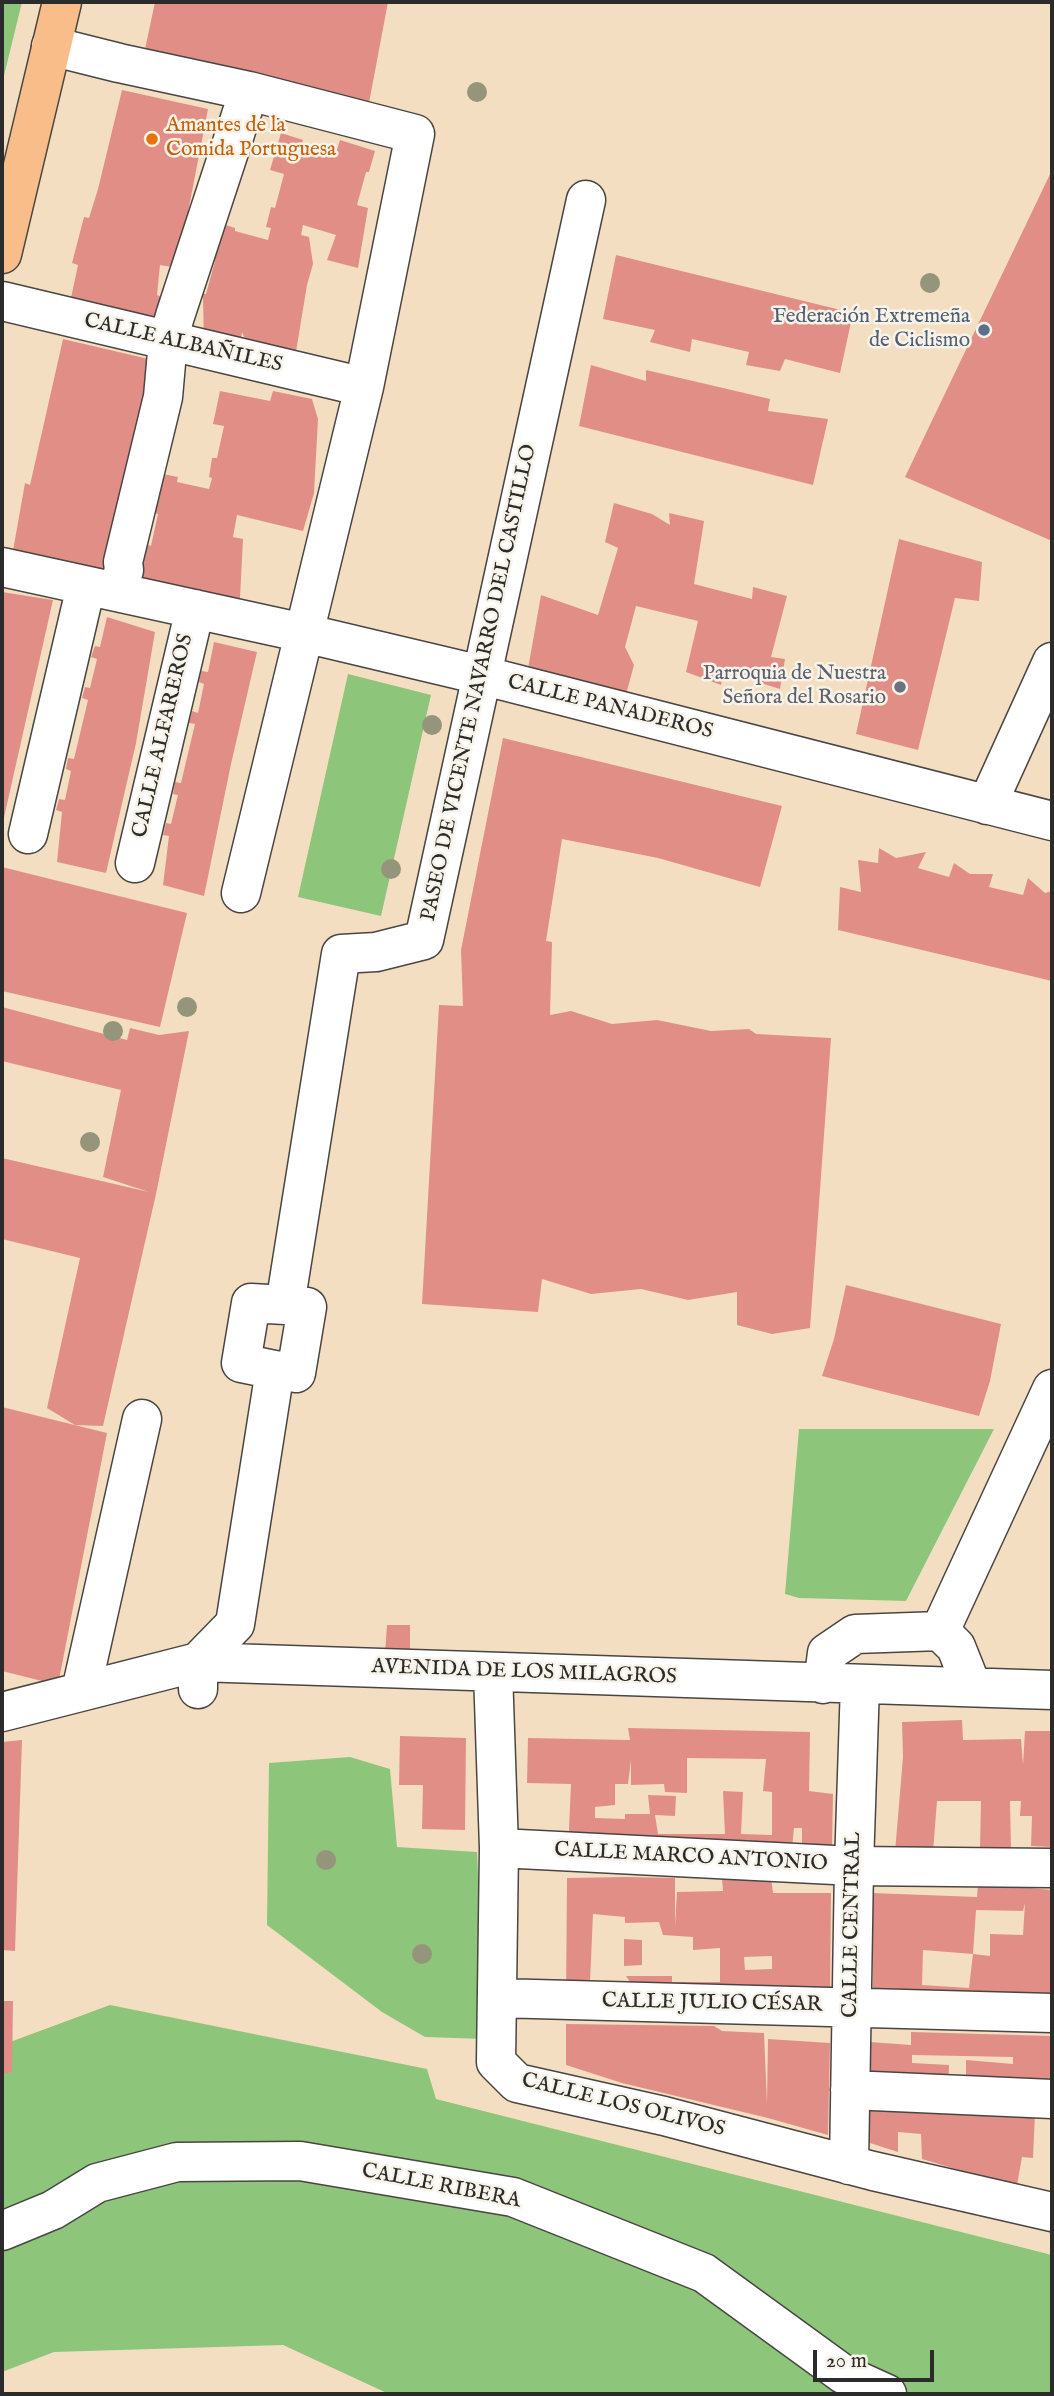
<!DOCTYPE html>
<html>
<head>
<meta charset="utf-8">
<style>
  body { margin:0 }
  #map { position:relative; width:1054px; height:2396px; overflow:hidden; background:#f4dec2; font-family:"IM FELL English",serif }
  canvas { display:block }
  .frame { position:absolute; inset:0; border:4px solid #2b2b2b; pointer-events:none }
  .scale { position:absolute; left:813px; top:2350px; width:121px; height:32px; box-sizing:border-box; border:4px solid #2b2b2b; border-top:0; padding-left:9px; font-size:21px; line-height:24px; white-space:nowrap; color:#2b2b2b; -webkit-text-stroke:5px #f7f3e8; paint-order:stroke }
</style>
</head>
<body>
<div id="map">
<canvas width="1054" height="2396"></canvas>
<div class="frame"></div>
<div class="scale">20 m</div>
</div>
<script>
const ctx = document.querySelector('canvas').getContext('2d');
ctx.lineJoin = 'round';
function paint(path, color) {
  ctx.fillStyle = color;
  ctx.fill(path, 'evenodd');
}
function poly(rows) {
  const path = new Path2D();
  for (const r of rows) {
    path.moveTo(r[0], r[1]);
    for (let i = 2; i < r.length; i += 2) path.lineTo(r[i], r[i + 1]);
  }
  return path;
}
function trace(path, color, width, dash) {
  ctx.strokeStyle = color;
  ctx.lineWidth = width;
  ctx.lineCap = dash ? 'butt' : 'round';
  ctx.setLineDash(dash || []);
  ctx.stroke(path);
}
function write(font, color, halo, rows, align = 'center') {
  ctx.font = font + ' "IM FELL English",serif';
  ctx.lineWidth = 5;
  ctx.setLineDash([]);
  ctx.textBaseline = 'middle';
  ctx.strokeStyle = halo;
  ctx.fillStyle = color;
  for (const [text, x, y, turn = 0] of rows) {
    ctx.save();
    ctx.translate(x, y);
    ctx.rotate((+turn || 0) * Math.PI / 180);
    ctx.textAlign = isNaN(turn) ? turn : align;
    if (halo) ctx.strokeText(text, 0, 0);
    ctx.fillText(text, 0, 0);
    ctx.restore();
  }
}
const green = poly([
  [2,2,22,2,2,84],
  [348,674,431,695,381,916,298,897],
  [799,1429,994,1429,906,1601,799,1598,785,1594],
  [350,1757,390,1769,397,1847,477,1852,485,2039,425,2037,382,2012,267,1925,269,1763],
  [110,2005,427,2069,436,2099,1052,2255,1052,2394,389,2394,283,2345,54,2352,2,2372,2,2045]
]);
const building = poly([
  [155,2,388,2,369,103,144,54],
  [122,90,208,109,188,212,190,249,184,269,160,265,157,295,173,302,164,353,65,326,78,265,72,263,84,217,89,218,98,189],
  [281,133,303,140,302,143,336,153,340,140,375,151,369,172,366,172,357,205,368,208,358,268,327,260,336,235,303,225,301,235,309,237,313,264,307,285,293,370,255,361,242,332,238,357,204,349,203,294,206,294,215,261,202,257,213,221,235,228,235,231,268,240,271,228,266,227,271,207,275,208,284,174,270,170],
  [1052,170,1052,541,905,477],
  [616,255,853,313,840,373,785,359,780,371,746,365,749,352,692,339,690,352,650,342,655,330,603,319],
  [63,339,157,361,110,591,11,562,25,483,30,485],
  [591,365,646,381,646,370,770,399,768,411,828,419,813,485,579,426],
  [220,391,270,401,273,391,312,399,318,419,314,493,303,531,237,515,233,537,243,539,240,598,237,611,143,590,142,564,146,544,151,546,158,514,147,512,158,473,178,477,177,482,209,489,212,478,209,477,212,458,217,458,224,426,213,424],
  [614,503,652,514,670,525,669,513,704,521,694,584,752,599,753,587,787,596,771,657,785,659,780,689,723,671,721,685,686,672,698,621,636,606,625,647,634,665,624,702,525,686,541,595,598,615,618,548,605,542],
  [899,539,982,562,979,601,955,598,918,750,856,734],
  [2,592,53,600,3,822,2,822],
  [107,617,155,632,136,743,106,873,57,862,62,812,56,810,59,799,65,800,71,771,66,769,68,758,74,759,88,700,82,698,85,687,90,688,97,659,91,657,95,646,100,647],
  [214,642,257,652,231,764,204,896,163,885,169,836,163,835,166,823,171,824,178,795,173,794,175,782,181,783,195,724,189,723,192,711,198,713,204,684,199,682,201,671,208,672],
  [503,738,782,806,760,887,658,858,562,839,546,941,552,942,550,1015,571,1011,612,1024,657,1020,711,1031,749,1029,756,1034,831,1038,810,1328,772,1334,737,1325,737,1292,688,1300,641,1289,591,1294,542,1279,538,1312,422,1304,439,1005,463,1006,461,950],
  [879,848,896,858,926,852,918,868,949,877,954,863,970,874,993,874,989,887,1023,895,1028,878,1045,893,1052,891,1052,981,838,930,840,887,861,892,858,860,878,863],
  [2,867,187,913,160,1027,2,991],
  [2,1007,127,1040,130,1028,159,1035,189,1031,156,1194,103,1426,75,1425,47,1408,80,1258,2,1239,2,1158,149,1192,103,1177,121,1090,2,1061],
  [846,1285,1001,1324,990,1381,979,1416,822,1376,834,1339],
  [2,1407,107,1433,58,1685,2,1671],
  [387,1625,410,1625,410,1655,385,1653],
  [962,1720,963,1740,1021,1739,1023,1765,1025,1731,1052,1731,1052,1847,1031,1846,1032,1816,1020,1816,1021,1801,1010,1801,1011,1849,980,1848,981,1801,937,1801,933,1852,895,1852,903,1757,902,1722],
  [628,1728,810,1732,809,1791,833,1794,832,1846,802,1844,802,1828,794,1828,792,1848,568,1852,571,1784,527,1783,528,1738,630,1740],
  [687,1758,766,1759,763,1791,772,1792,772,1835,741,1834,743,1792,723,1791,725,1834,658,1834,655,1815,675,1816,676,1796,648,1795,650,1814,625,1814,625,1819,595,1818,595,1807,615,1805,615,1784,628,1784,631,1760,631,1785,664,1784,665,1792,687,1793],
  [400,1736,466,1738,465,1830,422,1829,423,1785,399,1785],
  [22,1740,15,1951,2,1950,2,1742],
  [626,1877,675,1878,675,1926,677,1892,723,1891,722,1878,771,1877,773,1893,831,1893,830,1994,566,2000,567,1878],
  [593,1914,625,1917,625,1923,659,1922,663,1935,693,1937,693,1950,720,1948,720,1982,672,1982,672,1976,626,1976,630,1982,590,1982],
  [772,1956,772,1969,745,1970,744,1957],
  [978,1883,1052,1890,1052,1996,873,1995,872,1893,977,1897],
  [1025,1903,1023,1935,990,1934,990,1956,973,1954,969,1988,922,1985,923,1950,973,1954,976,1910,1023,1911],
  [624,1939,642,1940,642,1965,624,1966],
  [2,2001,13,2001,12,2072,2,2074],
  [566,2024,714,2026,722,2031,764,2033,767,2104,768,2039,830,2043,828,2135,768,2118,622,2083,566,2065],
  [911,2032,1052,2036,1052,2099,966,2096,966,2060,1013,2064,1013,2057,912,2055,912,2063,949,2065,948,2095,870,2091,870,2042,911,2045],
  [867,2107,1035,2114,1033,2158,1022,2157,1017,2185,982,2177,922,2159,921,2134,898,2132,898,2152,870,2143]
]);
const street = poly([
  [51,46,119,63,249,91,415,134,364,387,241,893],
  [2,301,364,387],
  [2,567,304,633,481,675,1052,821],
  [117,592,124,570,123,562,163,397,168,341,175,316,249,91],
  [987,805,1052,662],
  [28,834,86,586],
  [135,863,195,609],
  [275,1370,296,1373,307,1307,285,1305],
  [940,1631,1052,1389],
  [493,1672,499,1848,496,2062,517,2083,664,2116,873,2171,1052,2212],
  [823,1684,827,1653,855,1634,940,1631,956,1647,972,1687],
  [198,1689,198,1662,235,1624,275,1370,241,1363,251,1303,285,1305,341,954,376,952,424,940,586,200],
  [81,1691,142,1419],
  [2,1712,198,1662,1052,1690],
  [499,1848,854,1866,1052,1868],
  [497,1998,1052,2013],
  [850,2090,1052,2099],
  [849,2165,854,1866,860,1684],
  [2,2231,53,2210,97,2183,177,2162,300,2161,513,2197,704,2273,843,2374,887,2394]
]);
const primary = poly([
  [2,254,62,2]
]);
const trees = [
  [477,92],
  [930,283],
  [432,725],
  [391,869],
  [187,1007],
  [113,1031],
  [90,1142],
  [326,1860],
  [422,1954]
];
const markers = [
  [152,139,7,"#e8710a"],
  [984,330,7,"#5c6f8a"],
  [900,687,7,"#6b7280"]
];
const foodNames = [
  ["Amantes de la",166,127],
  ["Comida Portuguesa",166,151]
];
const serviceNames = [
  ["Federación Extremeña",970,318],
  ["de Ciclismo",970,342]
];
const streetNames = [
  ["CALLE ALBAÑILES",183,344,13],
  ["PASEO DE VICENTE NAVARRO DEL CASTILLO",480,683,-78],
  ["CALLE PANADEROS",610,708,14],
  ["CALLE ALFAREROS",164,736,-77],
  ["AVENIDA DE LOS MILAGROS",524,1673,2],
  ["CALLE MARCO ANTONIO",691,1858,3],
  ["CALLE CENTRAL",853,1925,-89],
  ["CALLE JULIO CÉSAR",712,2004,1],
  ["CALLE LOS OLIVOS",623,2106,14],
  ["CALLE RIBERA",441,2187,11]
];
const worshipNames = [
  ["Parroquia de Nuestra",886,675],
  ["Señora del Rosario",886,699]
];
paint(green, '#8dc67a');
paint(building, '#e18f86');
trace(street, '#494642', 41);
trace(primary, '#494642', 41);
trace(street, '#fff', 38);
trace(primary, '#f8bd89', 38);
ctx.fillStyle = '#95957c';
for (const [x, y] of trees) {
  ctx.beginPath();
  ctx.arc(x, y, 10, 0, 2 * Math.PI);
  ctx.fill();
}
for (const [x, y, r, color] of markers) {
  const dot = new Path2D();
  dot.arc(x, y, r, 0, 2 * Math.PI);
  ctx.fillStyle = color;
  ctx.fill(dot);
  trace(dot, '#f7f3e8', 2.5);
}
write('21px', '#c56008', '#f7f3e8', foodNames, 'left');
write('21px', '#4e5e75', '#f7f3e8', serviceNames, 'right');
write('21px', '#2b2b2b', '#f7f3e8', streetNames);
write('21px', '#5b616d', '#f7f3e8', worshipNames, 'right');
</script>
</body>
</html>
